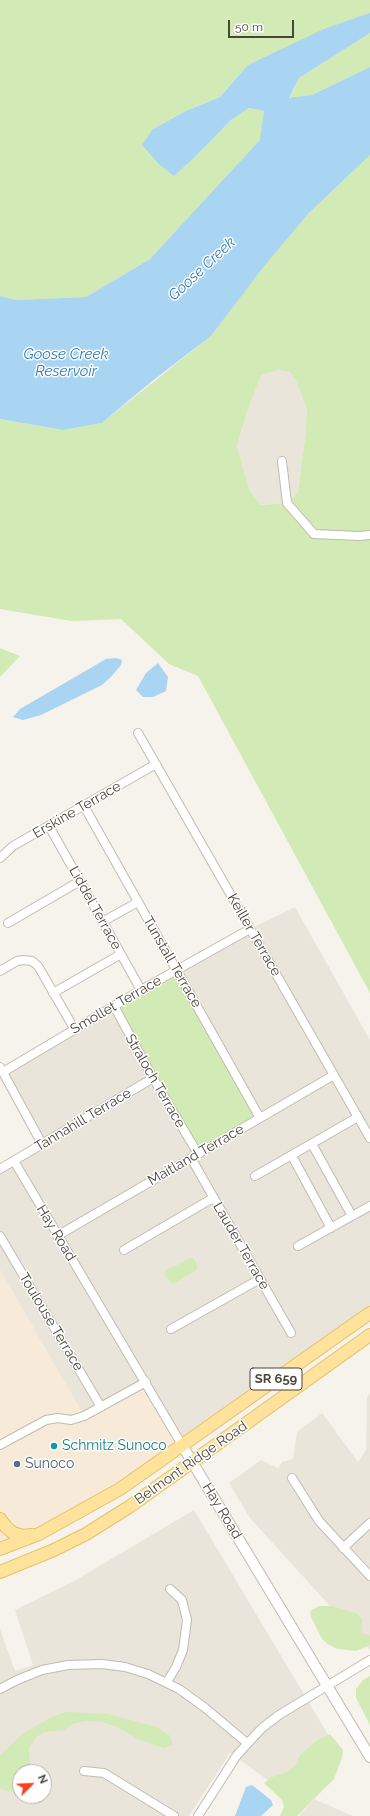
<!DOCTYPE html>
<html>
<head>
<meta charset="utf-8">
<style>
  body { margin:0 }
  #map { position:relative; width:370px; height:1816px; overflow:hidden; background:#f6f3ec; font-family:Raleway,sans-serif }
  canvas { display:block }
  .north { position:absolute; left:12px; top:1764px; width:40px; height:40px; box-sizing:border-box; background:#fff; border:1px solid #b7b4b0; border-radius:50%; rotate:66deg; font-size:11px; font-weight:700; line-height:16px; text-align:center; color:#4b4439 }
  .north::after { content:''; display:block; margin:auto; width:14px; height:18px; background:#fc3f1d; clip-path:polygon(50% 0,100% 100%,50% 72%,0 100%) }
  .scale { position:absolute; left:228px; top:20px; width:66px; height:18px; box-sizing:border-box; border:2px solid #4b4439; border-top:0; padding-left:5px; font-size:12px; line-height:14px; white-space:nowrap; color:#4b4439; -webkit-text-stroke:3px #fff; paint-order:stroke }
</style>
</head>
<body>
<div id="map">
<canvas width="370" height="1816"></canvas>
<div class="north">N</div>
<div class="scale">50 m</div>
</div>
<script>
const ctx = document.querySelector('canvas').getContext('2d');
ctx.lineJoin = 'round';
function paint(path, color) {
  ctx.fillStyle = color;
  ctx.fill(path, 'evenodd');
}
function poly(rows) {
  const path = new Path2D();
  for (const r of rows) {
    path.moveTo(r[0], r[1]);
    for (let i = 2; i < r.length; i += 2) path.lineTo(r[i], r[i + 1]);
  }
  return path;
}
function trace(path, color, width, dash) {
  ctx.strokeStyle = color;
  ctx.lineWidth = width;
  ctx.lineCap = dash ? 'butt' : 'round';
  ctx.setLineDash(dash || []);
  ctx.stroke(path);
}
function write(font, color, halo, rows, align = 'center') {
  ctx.font = font + ' Raleway,sans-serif';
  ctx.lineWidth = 3;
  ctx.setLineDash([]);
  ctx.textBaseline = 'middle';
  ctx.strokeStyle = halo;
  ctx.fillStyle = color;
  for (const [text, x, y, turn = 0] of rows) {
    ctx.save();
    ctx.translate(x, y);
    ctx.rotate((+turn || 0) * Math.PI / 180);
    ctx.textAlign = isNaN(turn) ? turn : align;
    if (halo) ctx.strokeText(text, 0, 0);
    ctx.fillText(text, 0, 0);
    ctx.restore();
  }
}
const residential = poly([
  [278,370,290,372,296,381,307,409,305,438,298,492,287,503,261,505,249,490,237,446,247,412,261,375],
  [295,907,370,1040,370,1313,182,1445,84,1416,0,1270,0,1169,42,1144,3,1072,250,929],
  [370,1393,370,1650,250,1518,229,1483,261,1460,278,1468,282,1462,293,1459,297,1432,322,1413,358,1462,366,1450,367,1398],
  [194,1510,336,1748,297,1801,230,1753,189,1816,0,1816,0,1629,15,1671,33,1665,15,1610,74,1581],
  [20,1772,44,1772,44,1796,20,1796],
  [314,1799,353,1816,299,1816]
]);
const commercial = poly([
  [0,1270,84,1416,146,1382,182,1445,120,1489,0,1549]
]);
const green = poly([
  [0,0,370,0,370,14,248,65,220,97,186,111,153,129,174,176,195,157,231,120,249,108,264,111,261,140,150,259,86,297,16,300,0,296],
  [370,33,370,67,312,95,289,99,299,78],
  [370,155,370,993,198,676,169,664,121,619,72,621,0,609,0,419,63,430,102,423,211,336,264,265,309,213],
  [278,370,290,372,296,381,307,409,305,438,298,492,287,503,261,505,249,490,237,446,247,412,261,375],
  [0,648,20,656,0,677],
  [176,970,260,1118,198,1154,114,1006],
  [191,1258,195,1260,197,1266,197,1270,173,1284,170,1282,165,1275,165,1271],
  [319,1606,331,1606,358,1614,362,1620,361,1632,370,1636,370,1645,356,1651,338,1649,329,1645,322,1639,311,1617,310,1611],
  [370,1676,370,1725,356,1698,356,1689,363,1680],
  [66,1712,108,1714,157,1727,170,1736,173,1745,164,1748,140,1740,117,1727,102,1722,85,1721,72,1724,64,1730,44,1732,36,1737,29,1749,30,1772,20,1772,20,1793,0,1789,0,1755,25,1732,54,1716],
  [330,1734,343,1750,342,1758,334,1779,297,1816,280,1816,284,1807,282,1800,264,1783,272,1777,286,1773,295,1766,300,1755,318,1740]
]);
const water = poly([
  [370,13,370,33,299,78,289,98,312,95,370,67,370,155,309,213,264,266,211,336,151,382,102,423,63,430,0,419,0,296,16,300,86,297,150,259,260,140,264,111,249,108,231,120,195,157,174,176,159,164,142,145,153,129,186,111,220,97,248,65,324,29],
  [116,658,122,660,121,665,111,677,102,685,41,715,23,720,13,717,20,709,106,659],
  [158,663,168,677,166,691,153,697,143,697,136,690,146,673],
  [252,1785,271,1800,273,1805,261,1816,235,1816,246,1787]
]);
const minor = poly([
  [282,461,287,503,314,534,359,536,370,535],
  [138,733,370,1138],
  [84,806,260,1118],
  [49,826,141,990],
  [0,858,13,846,156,764],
  [102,922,138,902],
  [8,923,80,881],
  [0,971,17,961,23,960,32,961,38,966,75,1030],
  [53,993,121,954],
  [114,1006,153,1078,198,1154],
  [0,1067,42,1144],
  [3,1072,141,990,250,929],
  [312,1144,352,1216],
  [292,1156,331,1228],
  [191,1158,291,1333],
  [14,1161,182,1445],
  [0,1169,153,1078],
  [255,1176,358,1117],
  [0,1236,101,1407],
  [57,1236,334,1075],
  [298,1246,370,1206],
  [124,1250,213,1198],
  [171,1329,260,1279],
  [0,1445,46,1420,58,1418,71,1420,84,1416,146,1382],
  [292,1478,319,1521,370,1576],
  [343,1548,370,1523],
  [167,1682,176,1667,183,1650,187,1620,182,1600,170,1589],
  [0,1689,17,1680,42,1670,68,1665,102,1664,125,1667,148,1674,179,1689,204,1707,247,1743],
  [84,1771,104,1773,174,1816],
  [198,1816,237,1755,262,1728,279,1715,370,1660]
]);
const tertiary = poly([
  [182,1445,370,1757]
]);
const primary = poly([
  [0,1519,6,1527,13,1533,23,1536,32,1535],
  [0,1549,39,1534,120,1489,370,1313],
  [0,1572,54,1550,86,1534,129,1507,370,1335]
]);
const markers = [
  [54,1446,4,"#0f9aa8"],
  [17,1464,4,"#5c6f8a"]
];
const shields = [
  [276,1379,52]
];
const shieldNames = [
  ["SR 659",276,1379]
];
const streetNames = [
  ["Erskine Terrace",77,810,-30],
  ["Liddel Terrace",95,908,61],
  ["Keiller Terrace",254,935,60],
  ["Tunstall Terrace",172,962,60],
  ["Smollet Terrace",116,1005,-30],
  ["Straloch Terrace",155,1081,60],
  ["Tannahill Terrace",83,1120,-31],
  ["Maitland Terrace",196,1155,-30],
  ["Hay Road",56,1233,59],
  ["Lauder Terrace",241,1246,60],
  ["Toulouse Terrace",51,1322,59],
  ["Belmont Ridge Road",191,1463,-35],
  ["Hay Road",222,1511,59]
];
const cultureNames = [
  ["Schmitz Sunoco",62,1446]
];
const serviceNames = [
  ["Sunoco",25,1464]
];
const waterNames = [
  ["Goose Creek",202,269,-43],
  ["Goose Creek",66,354],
  ["Reservoir",66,371]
];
paint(residential, '#eae5da');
paint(commercial, '#f7ead8');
paint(green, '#d2eab5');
paint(water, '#a9d4f2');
trace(minor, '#c2bbae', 10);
trace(tertiary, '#c2bbae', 12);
trace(primary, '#e6c16a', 14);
trace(minor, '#fff', 8);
trace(tertiary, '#fff', 10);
trace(primary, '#ffe39c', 12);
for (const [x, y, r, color] of markers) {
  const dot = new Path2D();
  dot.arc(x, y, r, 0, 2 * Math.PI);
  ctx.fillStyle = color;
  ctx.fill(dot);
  trace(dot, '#fff', 1.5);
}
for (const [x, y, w] of shields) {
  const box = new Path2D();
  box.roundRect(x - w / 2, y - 11, w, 22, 3);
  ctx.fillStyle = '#fff';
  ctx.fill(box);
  trace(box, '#4b4439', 1);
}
write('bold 13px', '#4b4439', null, shieldNames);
write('14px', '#4b4439', '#fff', streetNames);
write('14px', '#0d838f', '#fff', cultureNames, 'left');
write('14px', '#4e5e75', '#fff', serviceNames, 'left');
write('italic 15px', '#2e7ab2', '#fff', waterNames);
</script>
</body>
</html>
